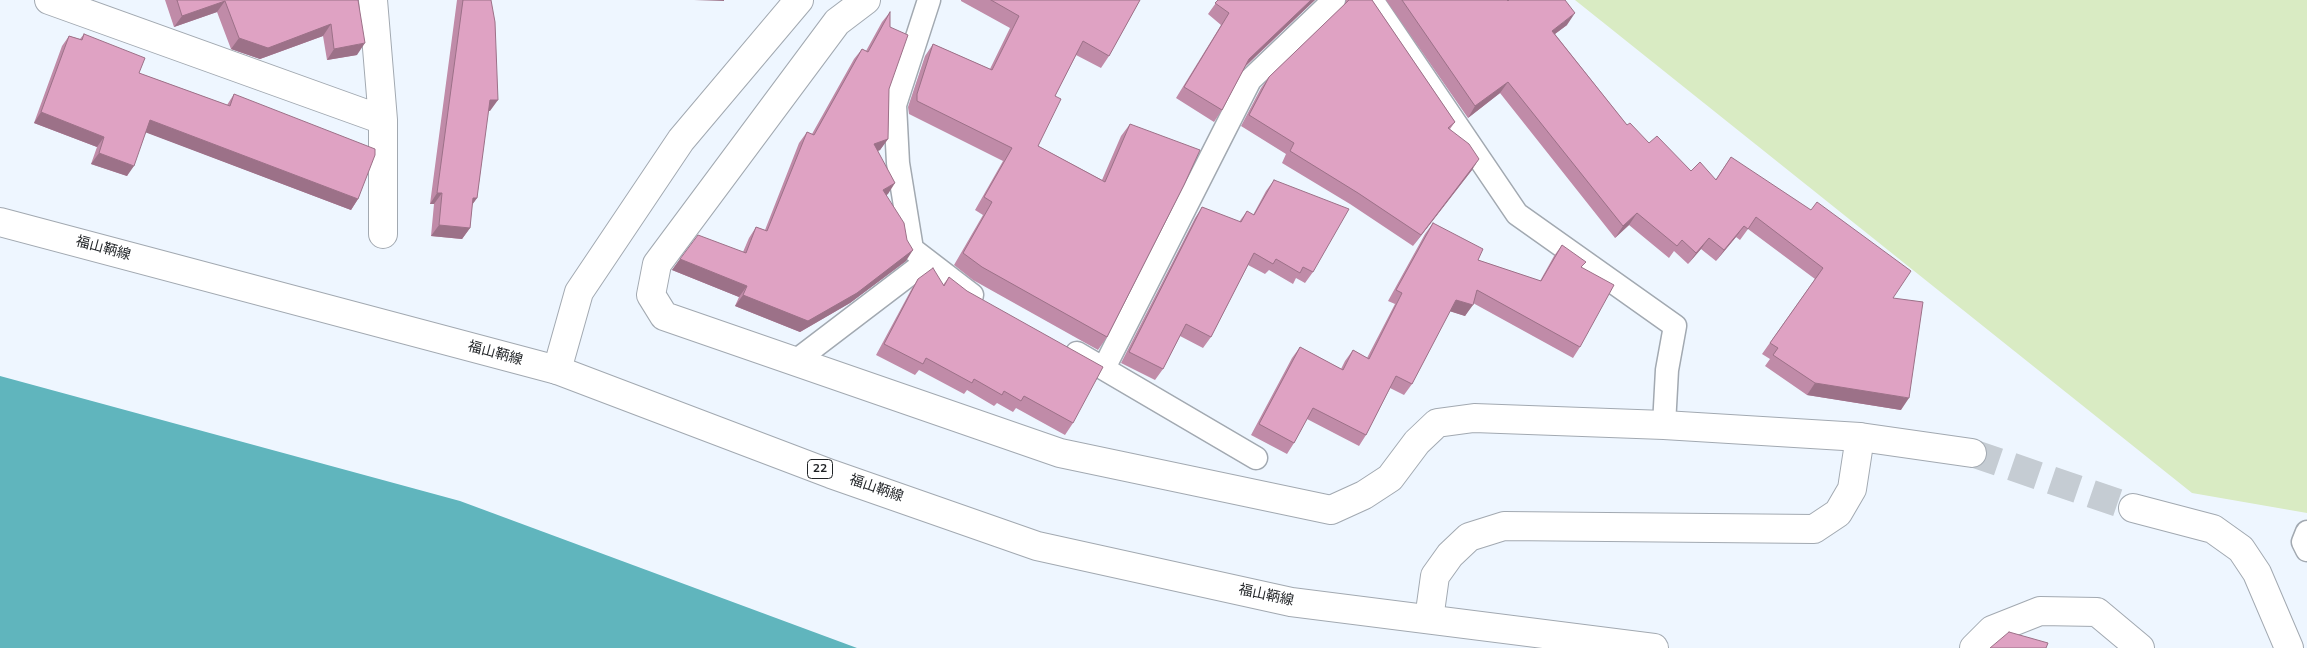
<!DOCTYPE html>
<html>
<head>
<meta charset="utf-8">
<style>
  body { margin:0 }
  canvas { display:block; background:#eef6ff }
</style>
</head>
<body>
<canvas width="2307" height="648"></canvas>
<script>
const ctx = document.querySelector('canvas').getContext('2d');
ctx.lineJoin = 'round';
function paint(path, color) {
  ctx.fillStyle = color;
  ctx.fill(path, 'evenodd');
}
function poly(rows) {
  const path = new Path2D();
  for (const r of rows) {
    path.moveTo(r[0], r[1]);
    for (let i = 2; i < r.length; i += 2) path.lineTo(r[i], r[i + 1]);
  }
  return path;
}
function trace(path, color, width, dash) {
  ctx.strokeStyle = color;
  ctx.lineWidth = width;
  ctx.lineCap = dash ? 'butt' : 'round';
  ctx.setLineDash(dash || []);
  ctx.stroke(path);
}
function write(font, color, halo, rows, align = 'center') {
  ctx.font = font + ' "Nunito Sans","Noto Sans JP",sans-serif';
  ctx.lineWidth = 4;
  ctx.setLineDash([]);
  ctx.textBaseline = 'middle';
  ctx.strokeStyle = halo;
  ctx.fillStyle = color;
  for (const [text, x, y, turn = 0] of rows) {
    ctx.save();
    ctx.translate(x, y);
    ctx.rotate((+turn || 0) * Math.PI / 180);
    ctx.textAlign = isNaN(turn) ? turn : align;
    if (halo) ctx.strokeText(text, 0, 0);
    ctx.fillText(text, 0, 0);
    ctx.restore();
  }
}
const green = poly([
  [1575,0,2307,0,2307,513,2192,493]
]);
const water = poly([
  [0,376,460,501,857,648,0,648]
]);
const streetTunnel = poly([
  [1972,453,2133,508]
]);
const lane = poly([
  [929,0,895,105,898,163,912,249,972,295],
  [1372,0,1517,214,1675,326,1667,370,1664,425],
  [1077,353,1256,458],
  [797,360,927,261],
  [1104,368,1250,80,1334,0],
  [2307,532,2303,542,2307,550]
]);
const street = poly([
  [49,0,383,120],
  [373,0,383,120,383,234],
  [866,0,837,22,657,264,651,295,664,316,1060,453,1331,510,1364,495,1390,478,1417,442,1437,423,1474,418,1664,425,1860,437,1972,453],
  [2133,508,2213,529,2241,549,2257,573,2289,648],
  [1974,648,1992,630,2040,611,2097,612,2140,648]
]);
const secondary = poly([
  [557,370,579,292,681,140,799,0],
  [1429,619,1435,576,1450,555,1469,537,1504,526,1814,529,1838,513,1852,489,1860,437]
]);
const primary = poly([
  [0,222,557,370,831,474,1037,546,1291,602,1654,648]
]);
const wall = poly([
  [165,0,358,0,357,55,327,60,323,36,260,59,231,49,217,12,174,27],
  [457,0,491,0,490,111,488,111,477,198,472,205,470,228,462,239,431,236,434,204,430,204],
  [961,0,1140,0,1109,56,1101,68,1076,55,1055,96,1038,146,1102,180,1121,136,1130,124,1107,337,1098,350,973,280,954,265,983,215,975,210,1003,161,909,114,908,107,925,56,933,44,990,69,1010,28,961,1],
  [1218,0,1315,0,1245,67,1222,110,1214,122,1176,98,1221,25,1208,14],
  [1346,0,1372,0,1455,122,1450,129,1472,170,1413,246,1350,204,1282,163,1286,154,1241,126,1261,88,1269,77,1345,4],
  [1386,0,1507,0,1567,25,1555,34,1627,125,1649,143,1691,171,1716,179,1731,157,1893,298,1901,410,1807,395,1765,366,1770,359,1762,354,1815,279,1748,229,1740,240,1736,237,1716,261,1701,249,1688,264,1674,251,1669,258,1629,225,1615,238,1500,93,1468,118],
  [890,12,888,139,880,150,878,151,888,194,886,195,906,261,850,303,800,332,735,306,739,297,672,270,680,259,743,252,749,238,756,227,765,230,799,143,807,132,812,134,854,59,862,49,866,51,882,22],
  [84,34,139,73,227,105,234,94,358,199,351,210,146,132,127,176,91,164,97,147,34,123,62,46,69,36,80,39],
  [1274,180,1313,272,1305,283,1296,278,1293,284,1269,270,1265,274,1248,265,1211,337,1203,348,1180,336,1163,369,1155,380,1121,363,1195,218,1202,207,1239,222,1247,211,1253,215,1266,191],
  [1433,223,1478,260,1540,281,1554,256,1562,245,1582,268,1580,347,1573,358,1473,303,1465,316,1450,311,1412,384,1404,395,1390,388,1366,435,1359,446,1307,419,1294,443,1287,454,1251,435,1292,358,1300,347,1341,369,1345,361,1353,350,1367,358,1395,304,1388,301,1425,234],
  [949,277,1073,423,1065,435,1016,408,1013,412,997,403,994,406,967,390,964,394,919,370,915,375,876,355,911,290,918,279,943,285]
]);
const shadedWall = poly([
  [694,0,724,0,724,1],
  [1311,0,1315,0,1241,70,1249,59],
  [225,1,217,12,174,27,182,16],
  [1575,13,1567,25,1544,42,1552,31],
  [331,24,323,36,260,59,231,49,239,38],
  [365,43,357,55,327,60,334,49],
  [1508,82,1500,93,1468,118,1475,106],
  [490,100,498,100,490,111,482,111],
  [41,112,104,137,97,147,34,123],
  [150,120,358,199,351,210,142,131],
  [888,139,880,150,866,155,874,144],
  [99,153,134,166,127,176,91,164],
  [1479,159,1472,170,1413,246,1421,235],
  [895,183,888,194,876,201,883,190],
  [437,193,442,193,434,204,430,204],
  [473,198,477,198,469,209],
  [1637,213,1629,225,1615,238,1623,226],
  [439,225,470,228,462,239,431,236],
  [1744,226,1736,237,1716,261,1724,250],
  [1709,238,1701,249,1688,264,1696,253],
  [913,250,906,261,850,303,800,332,735,306,743,295],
  [680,259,747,286,739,297,672,270],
  [1456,300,1473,305,1465,316,1449,311],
  [1815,383,1909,398,1901,410,1807,395]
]);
const building = poly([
  [177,0,358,0,365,43,334,49,331,24,268,48,239,38,225,1,182,16,177,0],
  [463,0,491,0,495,22,498,100,490,100,477,198,473,198,470,228,439,225,442,193,437,193,463,0],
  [991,0,1140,0,1109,56,1083,41,1055,96,1061,99,1038,146,1105,182,1130,124,1200,150,1184,185,1107,337,982,267,963,253,992,202,984,197,1012,148,917,101,917,94,933,44,992,70,1019,16,991,0],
  [1218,0,1311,0,1249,59,1222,110,1184,87,1229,13,1215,3,1218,0],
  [1349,0,1372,0,1455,122,1448,128,1469,144,1479,159,1421,235,1358,193,1290,151,1294,143,1249,115,1269,77,1349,0],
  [1402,0,1507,0,1508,1,1509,0,1565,0,1575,13,1552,31,1627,125,1630,123,1649,143,1657,136,1691,171,1700,162,1716,180,1731,157,1811,210,1817,202,1911,271,1893,298,1923,302,1909,398,1815,383,1773,355,1778,348,1770,343,1823,268,1756,217,1748,229,1744,226,1724,250,1709,238,1696,253,1682,240,1677,246,1637,213,1623,226,1508,82,1475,106,1402,0],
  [890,12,890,27,908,35,889,89,888,139,874,144,895,183,883,190,904,223,907,240,913,250,857,293,808,321,743,295,747,286,680,259,698,235,746,253,756,227,767,231,807,132,814,135,862,49,868,52,890,12],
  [84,34,145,58,139,73,230,106,234,94,375,149,375,155,358,199,150,120,134,166,99,153,104,137,41,112,69,36,82,40,84,34],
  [1274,180,1349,209,1313,272,1303,267,1300,273,1276,259,1273,264,1254,253,1211,337,1186,324,1163,369,1129,352,1202,207,1241,222,1247,211,1254,215,1274,180],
  [1433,223,1483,249,1478,260,1541,281,1562,245,1586,262,1581,267,1614,285,1580,347,1477,290,1473,305,1456,300,1412,384,1396,376,1366,435,1313,408,1294,443,1259,424,1300,347,1343,370,1353,350,1369,359,1402,293,1396,290,1433,223],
  [933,268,944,286,949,277,967,291,1103,367,1073,423,1024,396,1021,401,1004,391,1002,395,974,379,972,383,926,358,923,364,884,344,918,279,933,268],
  [2009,632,2048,643,2046,648,1990,648,2009,632]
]);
const shields = [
  [820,469,25]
];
const shieldNames = [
  ["22",820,469]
];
const streetNames = [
  ["福山鞆線",103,249,15],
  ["福山鞆線",495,354,15],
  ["福山鞆線",876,489,19],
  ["福山鞆線",1266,596,12]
];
paint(green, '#d9ebc3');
paint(water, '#60b5bd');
trace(streetTunnel, '#c5ccd3', 28, [28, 14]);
trace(lane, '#a2a9b1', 25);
trace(street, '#a2a9b1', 30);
trace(secondary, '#a2a9b1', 30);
trace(primary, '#a2a9b1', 30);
trace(lane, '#fff', 22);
trace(street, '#fff', 28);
trace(secondary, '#fff', 28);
trace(primary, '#fff', 28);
paint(wall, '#c08ba8');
paint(shadedWall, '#9c7188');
paint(building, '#dfa2c3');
trace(building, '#9c7188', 1);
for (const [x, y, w] of shields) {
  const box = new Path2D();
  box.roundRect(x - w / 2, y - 9.5, w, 19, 4);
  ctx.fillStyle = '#fff';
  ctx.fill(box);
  trace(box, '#1f2225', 1);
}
write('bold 12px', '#1f2225', null, shieldNames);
write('14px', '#1f2225', '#fff', streetNames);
</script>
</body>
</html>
